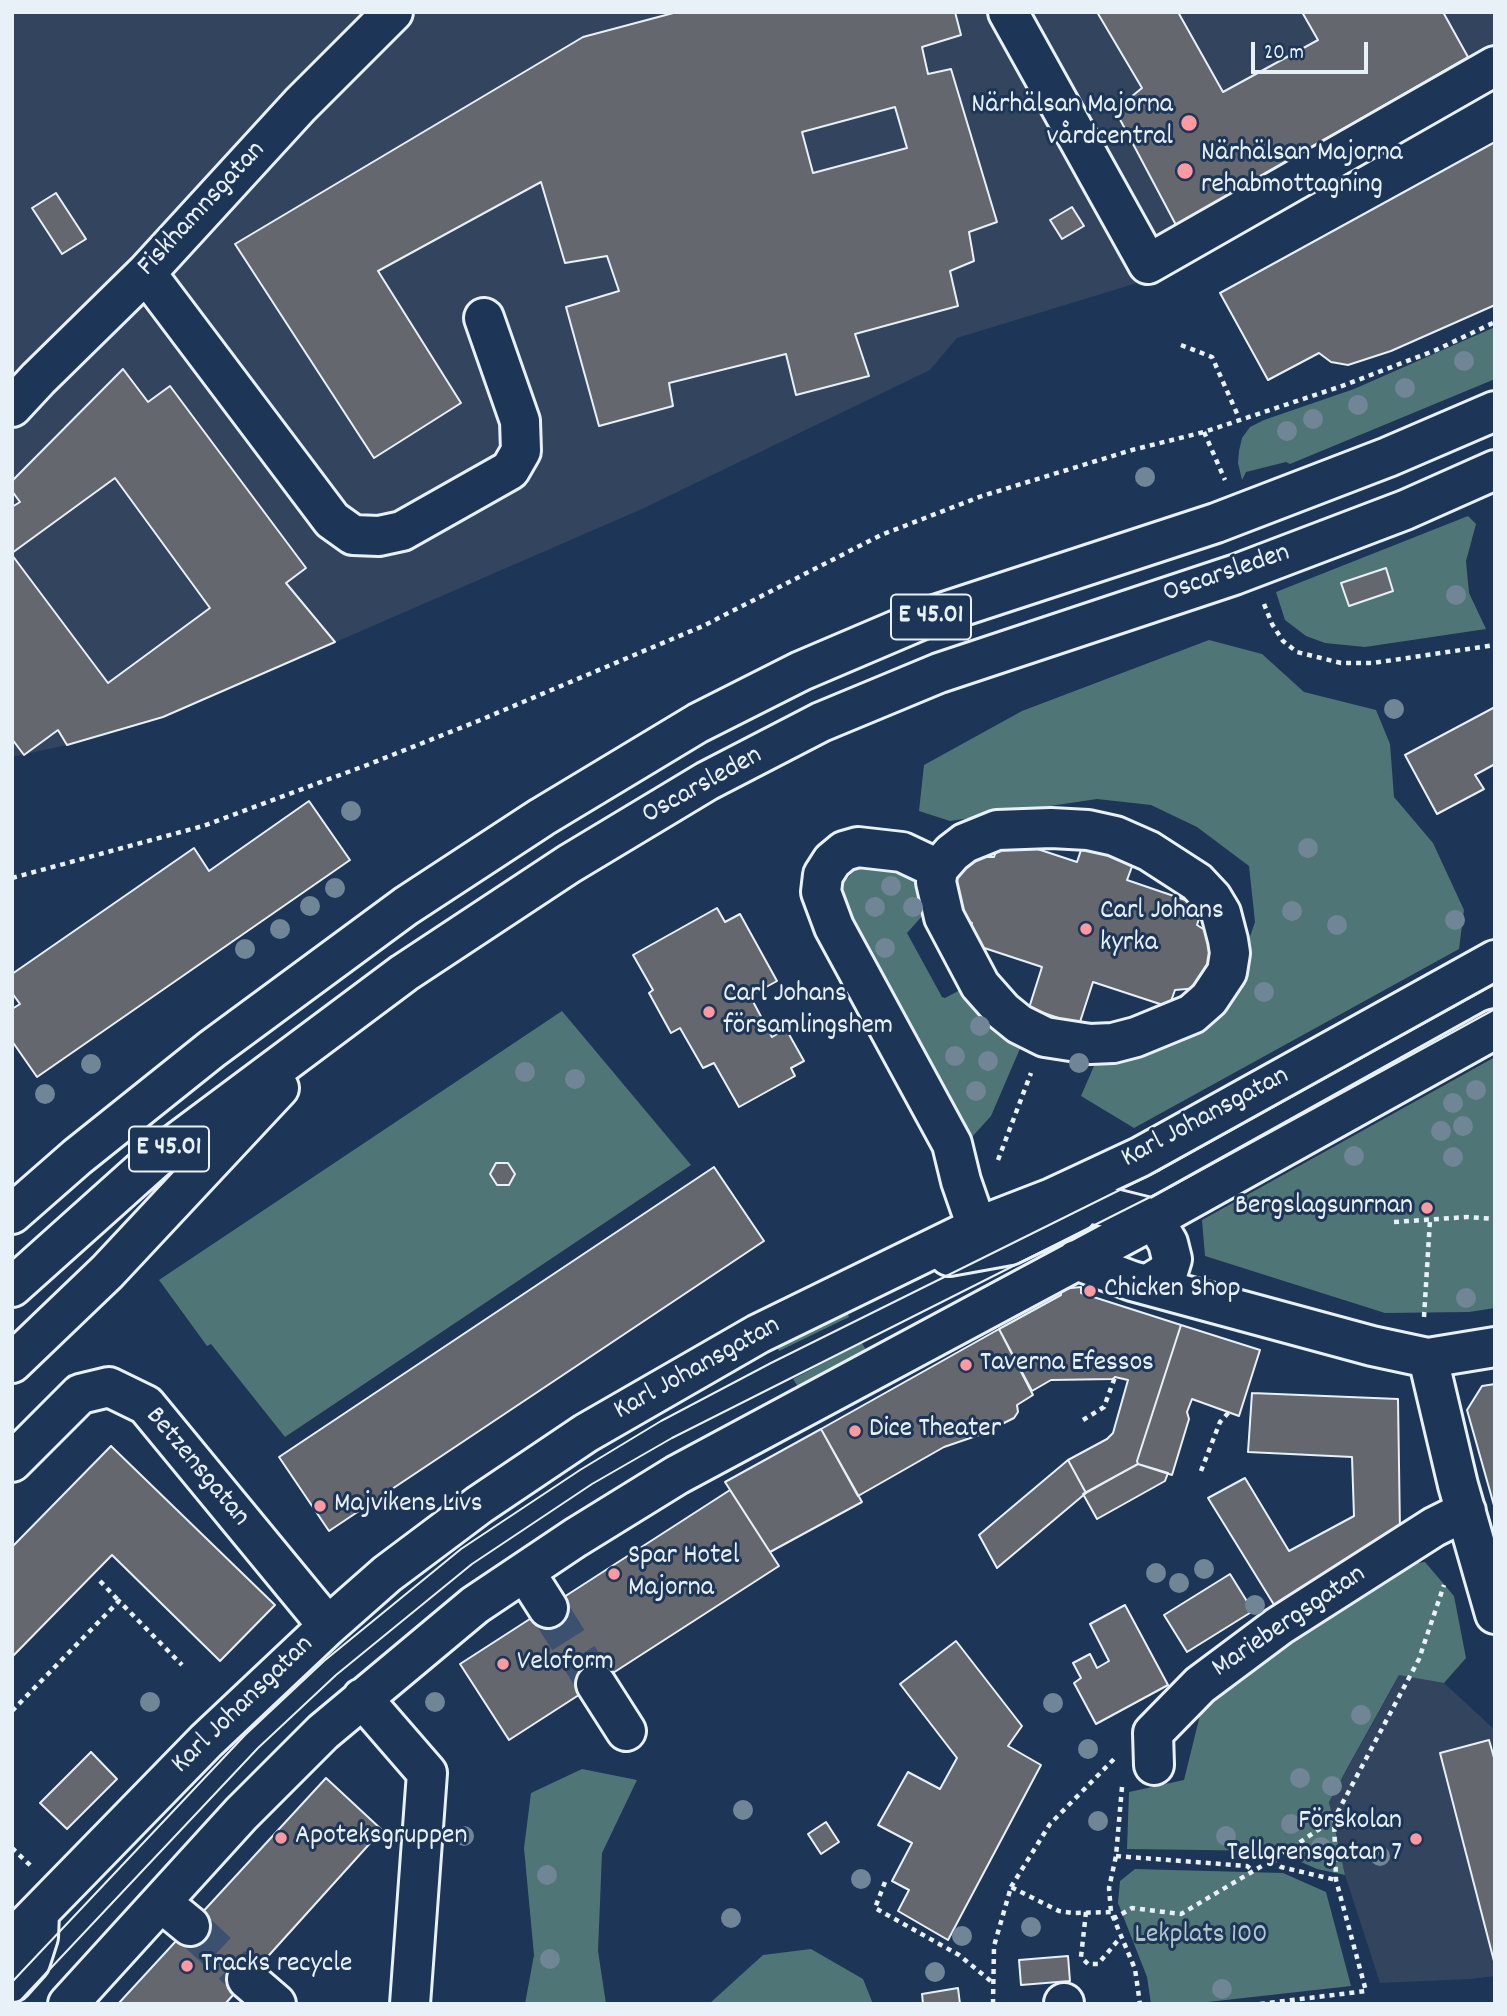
<!DOCTYPE html>
<html>
<head>
<meta charset="utf-8">
<style>
  body { margin:0 }
  #map { position:relative; width:1507px; height:2016px; overflow:hidden; background:#1d3557; font-family:Dekko,sans-serif }
  canvas { display:block }
  .frame { position:absolute; inset:0; border:14px solid #e8f1f8; pointer-events:none }
  .scale { position:absolute; left:1251px; top:42px; width:117px; height:32px; box-sizing:border-box; border:4px solid #e8f1f8; border-top:0; padding-left:9px; font-size:21px; line-height:24px; white-space:nowrap; color:#e8f1f8; -webkit-text-stroke:5px #1d3557; paint-order:stroke }
</style>
</head>
<body>
<div id="map">
<canvas width="1507" height="2016"></canvas>
<div class="frame"></div>
<div class="scale">20 m</div>
</div>
<script>
const ctx = document.querySelector('canvas').getContext('2d');
ctx.lineJoin = 'round';
function paint(path, color) {
  ctx.fillStyle = color;
  ctx.fill(path, 'evenodd');
}
function poly(rows) {
  const path = new Path2D();
  for (const r of rows) {
    path.moveTo(r[0], r[1]);
    for (let i = 2; i < r.length; i += 2) path.lineTo(r[i], r[i + 1]);
  }
  return path;
}
function trace(path, color, width, dash) {
  ctx.strokeStyle = color;
  ctx.lineWidth = width;
  ctx.lineCap = dash ? 'butt' : 'round';
  ctx.setLineDash(dash || []);
  ctx.stroke(path);
}
function write(font, color, halo, rows, align = 'center') {
  ctx.font = font + ' Dekko,sans-serif';
  ctx.lineWidth = 6;
  ctx.setLineDash([]);
  ctx.textBaseline = 'middle';
  ctx.strokeStyle = halo;
  ctx.fillStyle = color;
  for (const [text, x, y, turn = 0] of rows) {
    ctx.save();
    ctx.translate(x, y);
    ctx.rotate((+turn || 0) * Math.PI / 180);
    ctx.textAlign = isNaN(turn) ? turn : align;
    if (halo) ctx.strokeText(text, 0, 0);
    ctx.fillText(text, 0, 0);
    ctx.restore();
  }
}
const built = poly([
  [12,12,1495,12,1495,82,1147,280,957,338,930,370,642,509,163,717,67,745,12,757],
  [1400,1674,1444,1683,1495,1730,1495,1976,1471,1979,1380,1983,1345,1875,1329,1802]
]);
const green = poly([
  [1495,327,1495,379,1290,464,1286,462,1246,472,1242,480,1238,463,1239,451,1242,438,1250,427,1264,420,1354,389],
  [1468,516,1476,524,1466,561,1469,593,1486,629,1365,647,1325,643,1306,636,1285,620,1276,592],
  [1209,640,1262,654,1304,692,1376,710,1390,744,1394,797,1433,843,1464,910,1459,949,1134,1128,1081,1096,1097,1059,1239,968,1255,922,1249,866,1197,827,1151,805,1097,799,950,821,919,811,924,765,1022,711],
  [873,864,906,873,917,883,926,900,924,914,907,933,942,997,945,998,962,989,1025,1037,991,1116,972,1137,953,1111,847,919,840,896,844,882,856,869],
  [562,1011,691,1165,285,1437,211,1344,207,1346,159,1280],
  [1495,1057,1495,1308,1469,1312,1385,1313,1205,1256,1202,1220],
  [845,1307,849,1317,779,1351,775,1341],
  [862,1343,866,1350,800,1390,793,1379],
  [1425,1562,1454,1596,1466,1658,1444,1683,1399,1675,1349,1765,1329,1802,1345,1875,1317,1869,1276,1851,1127,1849,1129,1792,1184,1780,1200,1715,1228,1685,1399,1566],
  [582,1769,637,1780,602,1853,598,1951,606,2004,525,2004,534,1955,524,1848,531,1793],
  [1135,1869,1283,1873,1326,1892,1351,1986,1190,2004,1151,2004,1147,1977,1118,1903,1120,1881],
  [811,1949,863,1979,873,2004,709,2004,763,1955]
]);
const building = poly([
  [677,12,955,12,961,35,922,47,928,74,951,69,997,222,969,232,974,261,950,271,958,306,855,334,869,376,796,395,786,354,669,383,673,406,599,426,566,307,619,291,607,256,565,263,541,182,378,271,461,403,374,458,235,244,583,37,677,12],
  [895,107,907,148,813,173,802,132,895,107],
  [1097,12,1178,12,1223,92,1318,40,1302,12,1443,12,1468,57,1176,225,1115,110,1142,88,1097,12],
  [1495,142,1495,305,1391,351,1348,365,1331,362,1319,353,1268,380,1220,293,1495,142],
  [56,193,86,239,62,254,32,208,56,193],
  [1072,207,1084,226,1062,239,1050,220,1072,207],
  [123,369,148,402,170,386,306,568,286,583,335,642,163,717,67,745,58,730,24,755,12,739,12,555,108,683,210,608,115,478,12,553,12,507,20,502,12,491,12,481,123,369],
  [1386,568,1393,591,1349,606,1341,583,1386,568],
  [1495,707,1495,764,1475,775,1484,789,1437,814,1405,755,1495,707],
  [309,801,350,860,37,1077,12,1041,12,1009,20,1004,12,993,12,974,194,848,209,871,309,801],
  [1001,837,1077,862,1085,838,1136,856,1127,880,1203,906,1197,925,1208,932,1216,968,1198,988,1175,990,1169,1007,1093,982,1079,1025,1029,1008,1042,967,966,942,972,923,965,920,951,886,960,866,976,857,994,857,1001,837],
  [717,908,725,922,740,914,777,981,750,996,772,1037,786,1029,804,1061,791,1068,795,1076,739,1107,714,1063,703,1068,680,1028,671,1033,649,993,653,990,633,955,717,908],
  [496,1163,508,1163,515,1174,509,1185,497,1185,490,1174,496,1163],
  [714,1167,764,1241,329,1531,279,1457,714,1167],
  [1081,1287,1081,1293,1181,1325,1137,1461,1138,1464,1086,1493,1068,1460,1107,1439,1113,1433,1128,1380,1115,1377,1113,1379,1051,1380,1032,1391,999,1329,1061,1295,1061,1289,1081,1287],
  [1181,1325,1260,1350,1239,1416,1192,1399,1187,1412,1189,1419,1172,1475,1138,1464,1137,1461,1181,1325],
  [999,1329,1033,1395,1017,1405,1018,1412,1014,1418,982,1434,944,1447,858,1496,821,1429,999,1329],
  [1495,1384,1495,1509,1467,1410,1482,1386,1495,1384],
  [1252,1393,1398,1399,1400,1531,1276,1608,1208,1498,1245,1478,1289,1551,1354,1516,1352,1457,1248,1452,1252,1393],
  [821,1429,862,1502,770,1552,725,1482,821,1429],
  [111,1446,275,1605,220,1661,112,1555,12,1657,12,1547,111,1446],
  [1068,1460,1086,1493,997,1568,979,1535,1068,1460],
  [1138,1464,1168,1473,1165,1481,1097,1519,1083,1494,1138,1464],
  [730,1490,779,1566,509,1740,460,1664,730,1490],
  [1230,1574,1253,1611,1187,1652,1164,1615,1230,1574],
  [1125,1605,1168,1685,1096,1724,1074,1683,1081,1678,1073,1663,1090,1654,1097,1668,1109,1661,1090,1624,1125,1605],
  [956,1641,1022,1726,1008,1746,1041,1765,948,1940,898,1911,909,1890,892,1881,912,1843,878,1825,908,1772,940,1789,957,1758,900,1684,956,1641],
  [1489,1740,1495,1761,1495,1965,1440,1753,1489,1740],
  [91,1752,117,1779,67,1829,40,1803,91,1752],
  [326,1778,382,1830,225,2004,118,2004,326,1778],
  [826,1822,839,1842,821,1854,808,1834,826,1822],
  [1068,1956,1070,1981,1021,1985,1019,1960,1068,1956],
  [958,1988,960,2004,923,2004,922,1994,958,1988]
]);
const minorTunnel = poly([
  [548,1608,596,1684],
  [190,1926,247,1979]
]);
const path = poly([
  [1181,345,1212,357,1239,418],
  [1204,432,1225,480],
  [1264,604,1272,624,1283,641,1297,652,1341,663,1373,663,1495,645],
  [12,878,203,826,367,765,478,721,703,626,881,535,982,496,1132,450,1204,432,1342,386,1436,350,1495,322],
  [998,1160,1031,1073],
  [1394,1222,1467,1217,1495,1219],
  [1424,1317,1430,1220],
  [1083,1420,1104,1407,1115,1377],
  [1201,1471,1220,1422,1229,1412],
  [100,1581,119,1601],
  [12,1711,119,1601,182,1665],
  [1122,1787,1116,1856,1109,1888,1111,1912,1135,1969,1140,2004],
  [12,1848,32,1867],
  [1116,1856,1247,1866,1252,1870],
  [1272,1860,1281,1867,1336,1880],
  [885,1882,875,1908,959,1955,992,1982],
  [1011,1887,1050,1824,1115,1758],
  [1086,1912,1081,1957,1088,1964,1098,1964,1120,1938],
  [1113,1919,1132,1908,1181,1914,1287,1851,1334,1819],
  [993,2004,994,1946,1011,1887,1059,1911,1072,1913,1111,1912],
  [1260,2004,1366,1991,1336,1880,1334,1819,1419,1659,1444,1585]
]);
const minor = poly([
  [1008,12,1148,264,1495,66],
  [146,273,332,520,353,535,379,536,402,531,510,470,521,451,520,421,484,318],
  [12,407,38,379,146,273,300,105,393,12],
  [1051,828,1088,830,1115,836,1149,851,1197,882,1212,898,1221,913,1228,940,1230,953,1227,972,1209,999,1192,1014,1136,1037,1113,1043,1090,1044,1045,1037,1019,1024,1003,1011,980,985,944,917,936,882,938,869,952,853,965,843,997,830,1051,828],
  [938,869,902,852,858,847,844,851,832,861,823,875,821,892,834,927,952,1144,961,1181,977,1227],
  [1052,1198,1094,1204,1154,1219,1168,1243,1172,1259,1168,1272,1147,1285],
  [949,1256,1010,1245,1076,1213],
  [1076,1260,1132,1281,1372,1346,1428,1358,1495,1347],
  [1428,1358,1458,1485,1495,1614],
  [12,1462,80,1394,109,1387,146,1405,328,1626],
  [525,1572,548,1608],
  [596,1684,626,1731],
  [362,1698,427,1773,410,2004],
  [1154,1765,1153,1733,1200,1685,1279,1626,1434,1527,1466,1511],
  [162,1903,190,1926],
  [12,1940,206,1741,328,1626,387,1574,479,1505,586,1433,758,1334,977,1227,1052,1198,1140,1157,1495,960],
  [247,1979,276,2004],
  [12,1982,30,1962,38,1937,39,1914],
  [1064,2003,1064,2004],
  [68,2004,241,1814,323,1732,475,1605,575,1538,677,1475,1154,1219,1495,1029]
]);
const highway = poly([
  [12,1214,77,1157,212,1049,406,906,542,817,698,723,801,671,923,619,1216,523,1388,457,1495,411],
  [12,1287,155,1159,404,973,569,864,707,781,821,722,939,673,1234,575,1405,510,1495,470],
  [12,1363,107,1272,279,1088]
]);
const tram = poly([
  [12,1982,245,1735,324,1661,461,1549,580,1470,661,1421,771,1363,1160,1170,1495,984],
  [17,2004,258,1748,336,1675,472,1564,592,1484,672,1438,1170,1187,1495,1009]
]);
const trees = [
  [1464,361],
  [1405,388],
  [1358,405],
  [1313,419],
  [1287,431],
  [1145,477],
  [1456,595],
  [1394,709],
  [351,811],
  [1308,848],
  [891,886],
  [335,888],
  [310,906],
  [875,907],
  [913,907],
  [1292,911],
  [1455,920],
  [1337,925],
  [280,929],
  [885,948],
  [245,949],
  [1264,992],
  [980,1026],
  [955,1056],
  [988,1061],
  [1079,1063],
  [91,1064],
  [525,1072],
  [575,1079],
  [1476,1090],
  [976,1091],
  [45,1094],
  [1453,1103],
  [1463,1126],
  [1441,1131],
  [1354,1156],
  [1453,1157],
  [1466,1298],
  [1204,1569],
  [1156,1573],
  [1179,1583],
  [1255,1605],
  [150,1702],
  [435,1702],
  [1053,1703],
  [1361,1715],
  [1088,1749],
  [1300,1778],
  [1332,1786],
  [743,1810],
  [1098,1821],
  [1291,1824],
  [464,1836],
  [1226,1836],
  [1321,1847],
  [1380,1856],
  [547,1875],
  [861,1879],
  [731,1918],
  [1031,1927],
  [962,1936],
  [550,1959],
  [935,1972],
  [1222,1989]
];
const markers = [
  [1189,123,9,"#ff9aa2"],
  [1185,171,9,"#ff9aa2"],
  [1086,929,7,"#ff9aa2"],
  [709,1012,7,"#ff9aa2"],
  [1427,1208,7,"#ff9aa2"],
  [1090,1291,7,"#ff9aa2"],
  [966,1365,7,"#ff9aa2"],
  [855,1431,7,"#ff9aa2"],
  [320,1506,7,"#ff9aa2"],
  [614,1574,7,"#ff9aa2"],
  [503,1664,7,"#ff9aa2"],
  [281,1838,7,"#ff9aa2"],
  [1416,1839,7,"#ff9aa2"],
  [187,1966,7,"#ff9aa2"]
];
const shields = [
  [931,617,80],
  [169,1149,80]
];
const shieldNames = [
  ["E 45.01",931,617],
  ["E 45.01",169,1149]
];
const poiNames = [
  ["Närhälsan Majorna",1173,107,"right"],
  ["vårdcentral",1173,139,"right"],
  ["Närhälsan Majorna",1201,155],
  ["rehabmottagning",1201,187],
  ["Carl Johans",1100,913],
  ["kyrka",1100,945],
  ["Carl Johans",723,996],
  ["församlingshem",723,1028],
  ["Bergslagsunrnan",1413,1208,"right"],
  ["Chicken Shop",1104,1291],
  ["Taverna Efessos",980,1365],
  ["Dice Theater",869,1431],
  ["Majvikens Livs",334,1506],
  ["Spar Hotel",628,1558],
  ["Majorna",628,1590],
  ["Veloform",517,1664],
  ["Förskolan",1402,1823,"right"],
  ["Tellgrensgatan 7",1402,1855,"right"],
  ["Apoteksgruppen",295,1838],
  ["Tracks recycle",201,1966]
];
const streetNames = [
  ["Fiskhamnsgatan",203,210,-47],
  ["Oscarsleden",1227,575,-19],
  ["Oscarsleden",703,787,-29],
  ["Karl Johansgatan",1206,1119,-28],
  ["Karl Johansgatan",698,1370,-29],
  ["Betzensgatan",196,1468,50],
  ["Mariebergsgatan",1290,1623,-34],
  ["Karl Johansgatan",244,1706,-44]
];
const parkNames = [
  ["Lekplats 100",1201,1937]
];
paint(built, '#32445e');
paint(green, '#507576');
paint(building, '#64676e');
trace(building, '#e8f1f8', 2);
trace(minorTunnel, '#3b516f', 38, [38, 19]);
trace(minor, '#e8f1f8', 44);
trace(highway, '#e8f1f8', 44);
trace(path, '#e8f1f8', 4.5, [5, 5]);
trace(minor, '#1d3557', 38);
trace(highway, '#1d3557', 38);
trace(tram, '#e8f1f8', 2);
ctx.fillStyle = '#708596';
for (const [x, y] of trees) {
  ctx.beginPath();
  ctx.arc(x, y, 10, 0, 2 * Math.PI);
  ctx.fill();
}
for (const [x, y, r, color] of markers) {
  const dot = new Path2D();
  dot.arc(x, y, r, 0, 2 * Math.PI);
  ctx.fillStyle = color;
  ctx.fill(dot);
  trace(dot, '#1d3557', 2.5);
}
for (const [x, y, w] of shields) {
  const box = new Path2D();
  box.roundRect(x - w / 2, y - 22.5, w, 45, 5);
  ctx.fillStyle = '#1d3557';
  ctx.fill(box);
  trace(box, '#e8f1f8', 2);
}
write('bold 26px', '#e8f1f8', null, shieldNames);
write('28px', '#e8f1f8', '#1d3557', poiNames, 'left');
write('28px', '#e8f1f8', '#1d3557', streetNames);
write('28px', '#b3c6ca', '#1d3557', parkNames);
</script>
</body>
</html>
